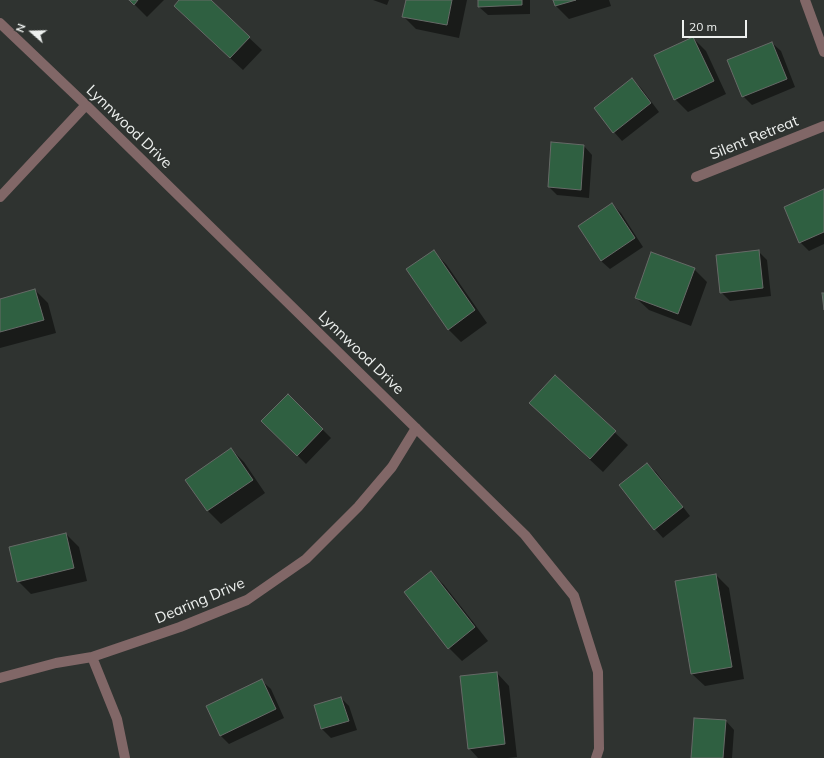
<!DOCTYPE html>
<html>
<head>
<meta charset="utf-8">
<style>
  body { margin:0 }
  #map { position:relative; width:824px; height:758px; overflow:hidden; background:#2f3330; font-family:Mulish,sans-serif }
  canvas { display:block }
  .north { position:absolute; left:12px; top:12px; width:40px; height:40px; -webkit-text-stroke:3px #2f3330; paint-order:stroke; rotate:290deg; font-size:11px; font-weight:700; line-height:16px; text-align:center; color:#edf0ee }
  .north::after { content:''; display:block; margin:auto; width:14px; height:18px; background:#edf0ee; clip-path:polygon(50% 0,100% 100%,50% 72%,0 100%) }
  .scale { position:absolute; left:682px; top:20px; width:65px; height:18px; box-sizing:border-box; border:2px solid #edf0ee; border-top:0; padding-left:5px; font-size:12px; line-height:14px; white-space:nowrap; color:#edf0ee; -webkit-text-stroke:3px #2f3330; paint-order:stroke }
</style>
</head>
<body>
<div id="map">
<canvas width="824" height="758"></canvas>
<div class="north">N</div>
<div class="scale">20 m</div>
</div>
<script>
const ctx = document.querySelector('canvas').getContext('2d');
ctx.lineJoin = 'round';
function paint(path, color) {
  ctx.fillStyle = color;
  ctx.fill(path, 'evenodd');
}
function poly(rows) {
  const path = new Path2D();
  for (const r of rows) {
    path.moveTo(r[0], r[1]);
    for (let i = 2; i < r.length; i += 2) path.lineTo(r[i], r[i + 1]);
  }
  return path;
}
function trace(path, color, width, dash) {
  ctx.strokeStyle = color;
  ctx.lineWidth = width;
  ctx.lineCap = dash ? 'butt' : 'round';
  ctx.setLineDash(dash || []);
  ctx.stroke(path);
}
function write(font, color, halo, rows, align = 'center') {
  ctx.font = font + ' Mulish,sans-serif';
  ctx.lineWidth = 3.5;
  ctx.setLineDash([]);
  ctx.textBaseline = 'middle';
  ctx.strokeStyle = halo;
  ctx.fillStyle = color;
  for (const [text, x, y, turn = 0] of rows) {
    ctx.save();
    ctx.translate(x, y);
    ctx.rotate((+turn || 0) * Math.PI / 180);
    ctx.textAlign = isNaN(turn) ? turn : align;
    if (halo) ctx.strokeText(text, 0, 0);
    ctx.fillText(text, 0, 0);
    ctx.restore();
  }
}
const shadow = poly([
  [130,0,164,0,147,17],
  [181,0,209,0,262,50,243,70,188,19],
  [373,0,389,0,387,5],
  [407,0,467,0,459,38,416,29,403,16],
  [479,0,530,0,530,14,488,15,479,7],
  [555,0,609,0,611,6,569,19,556,6],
  [693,38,706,51,726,94,688,112,675,99],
  [772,43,781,51,795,87,752,105,743,96,729,61],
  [632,79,641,88,659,112,622,141,614,132],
  [584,146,592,155,589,198,557,195,549,187],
  [824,191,824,244,809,251,800,242],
  [612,204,621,213,643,247,610,269,601,261],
  [433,251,446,264,487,323,461,342,448,329],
  [758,251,767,260,771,296,730,301,721,292],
  [694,269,707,282,691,326,649,310,636,298],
  [35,290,48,303,56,333,0,348,0,300],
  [555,376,628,445,603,472,543,416],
  [288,395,331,438,306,464,263,421],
  [231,449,244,462,265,493,221,524,208,511,187,480],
  [647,464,656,472,690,516,663,538,655,529],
  [66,534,79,547,87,581,31,594,18,581],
  [431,572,444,585,488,641,462,661,449,648],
  [716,575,729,588,744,679,705,686,692,674],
  [497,673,509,686,517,757,508,758,478,758,469,748],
  [262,681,271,689,284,718,229,744,220,735],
  [341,698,349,706,357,730,331,738,322,729,315,706],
  [726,721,734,730,732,758,692,758]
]);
const building = poly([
  [129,0,138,0,134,5,129,0],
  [179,0,211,0,250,37,230,58,174,6,179,0],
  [406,0,452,0,447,25,402,17,406,0],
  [478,0,522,0,522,5,478,7,478,0],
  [553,0,576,0,555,6,553,0],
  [693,37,714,81,674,100,654,55,693,37],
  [772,42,787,79,742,97,727,60,772,42],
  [632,78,651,103,613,133,594,108,632,78],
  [551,142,584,145,581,190,548,187,551,142],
  [824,189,824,232,799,243,784,207,824,189],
  [612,203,635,238,601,261,578,226,612,203],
  [434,250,475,310,448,330,406,269,434,250],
  [759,250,763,288,720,293,716,255,759,250],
  [651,252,695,268,678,314,635,298,651,252],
  [35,289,44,320,0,332,0,299,35,289],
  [822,293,824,293,824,310,822,293],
  [555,375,616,431,590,459,529,403,555,375],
  [288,394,323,429,297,456,261,421,288,394],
  [231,448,253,480,207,511,185,480,231,448],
  [647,463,683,507,654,530,619,485,647,463],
  [66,533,74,568,17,582,9,547,66,533],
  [431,571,475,627,448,649,404,592,431,571],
  [716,574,732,667,691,674,675,581,716,574],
  [497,672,505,744,468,749,460,676,497,672],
  [262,679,276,709,220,736,206,706,262,679],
  [341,697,349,721,321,729,314,705,341,697],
  [694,718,726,720,723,758,691,758,694,718]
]);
const minor = poly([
  [805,0,824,52],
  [0,23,86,105,525,535,574,596,598,672,599,749,596,758],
  [696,177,824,126],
  [0,197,86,105],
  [92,657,117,719,125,758],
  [0,678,56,663,92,657,180,627,247,600,306,559,358,507,392,467,416,428]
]);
const streetNames = [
  ["Lynnwood Drive",129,127,44],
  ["Silent Retreat",754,138,-22],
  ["Lynnwood Drive",361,353,44],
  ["Dearing Drive",200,601,-23]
];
paint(shadow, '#0007');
paint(building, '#2f6041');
trace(building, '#666a67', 1);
trace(minor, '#816767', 10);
write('15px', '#edf0ee', '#2f3330', streetNames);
</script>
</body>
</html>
